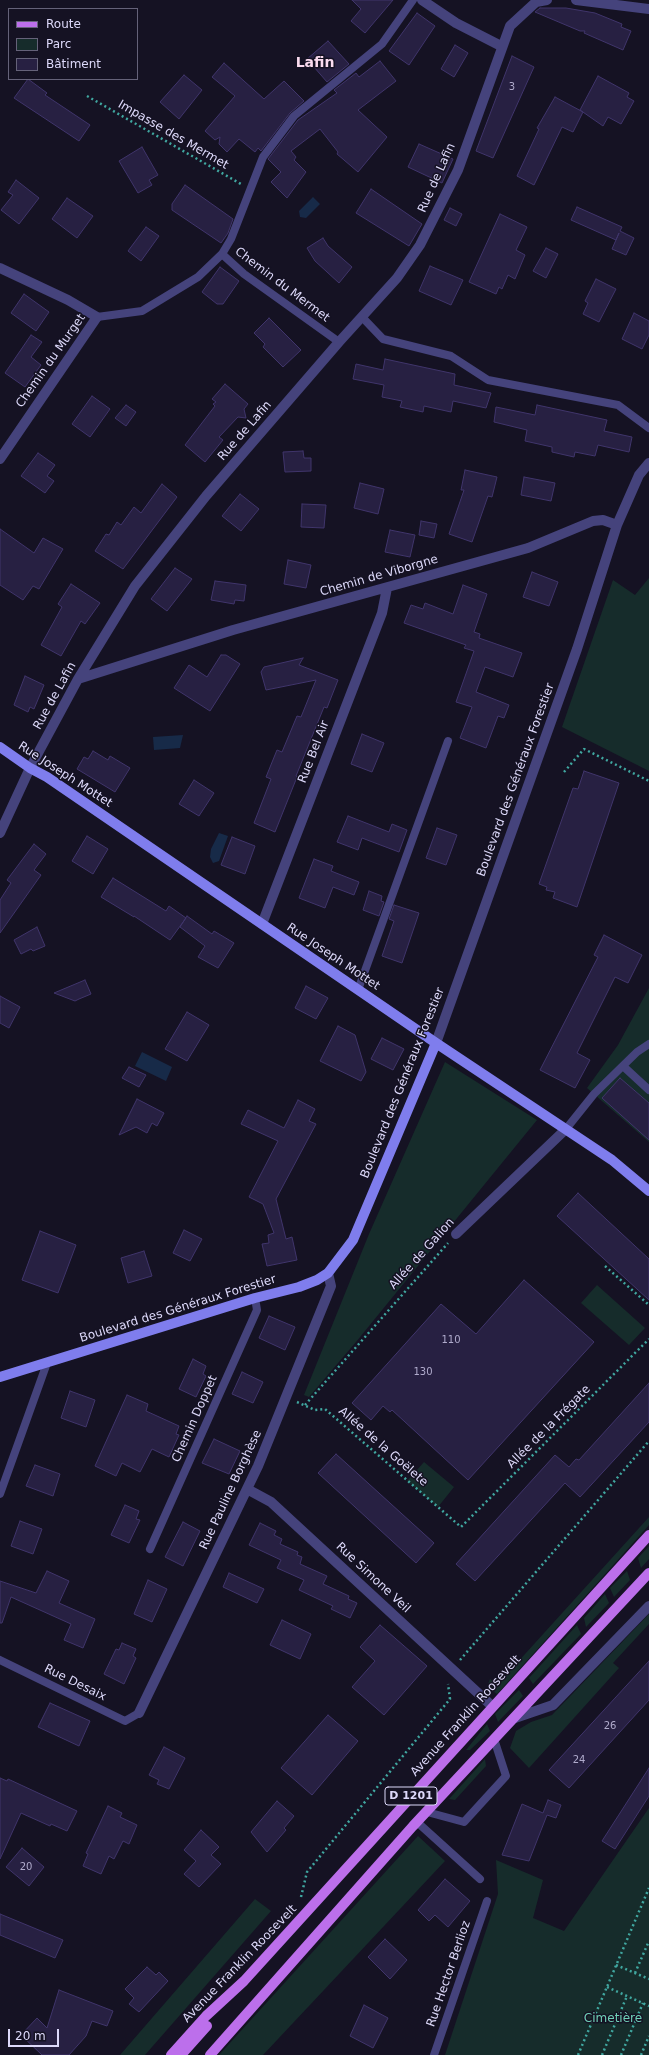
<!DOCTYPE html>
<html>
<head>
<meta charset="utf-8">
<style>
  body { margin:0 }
  #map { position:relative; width:649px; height:2055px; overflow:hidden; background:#151223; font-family:"DejaVu Sans",sans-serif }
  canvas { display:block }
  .legend { position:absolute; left:8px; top:8px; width:130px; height:72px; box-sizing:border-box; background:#151223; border:1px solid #656279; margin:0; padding:5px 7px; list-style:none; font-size:12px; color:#ddd9fa }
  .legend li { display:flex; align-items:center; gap:8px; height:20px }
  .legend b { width:20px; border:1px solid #656279 }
  .scale { position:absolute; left:8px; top:2029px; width:51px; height:18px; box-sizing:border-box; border:2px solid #ddd9fa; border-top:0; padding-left:5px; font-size:12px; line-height:14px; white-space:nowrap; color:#ddd9fa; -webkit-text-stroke:3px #151223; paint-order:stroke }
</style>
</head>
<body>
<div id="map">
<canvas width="649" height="2055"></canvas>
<ul class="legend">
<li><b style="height:5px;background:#bc6feb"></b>Route</li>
<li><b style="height:11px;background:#162c2b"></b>Parc</li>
<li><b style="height:11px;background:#272042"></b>Bâtiment</li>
</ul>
<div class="scale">20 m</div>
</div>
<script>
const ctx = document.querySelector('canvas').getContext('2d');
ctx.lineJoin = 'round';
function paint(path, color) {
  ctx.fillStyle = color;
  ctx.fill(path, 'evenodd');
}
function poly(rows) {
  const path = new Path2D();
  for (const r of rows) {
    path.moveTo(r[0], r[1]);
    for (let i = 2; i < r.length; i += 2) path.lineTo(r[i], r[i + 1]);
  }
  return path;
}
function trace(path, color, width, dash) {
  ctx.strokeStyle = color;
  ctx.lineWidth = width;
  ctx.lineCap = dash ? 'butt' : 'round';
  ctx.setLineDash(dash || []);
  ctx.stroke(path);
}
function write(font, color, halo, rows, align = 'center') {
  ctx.font = font + ' "DejaVu Sans",sans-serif';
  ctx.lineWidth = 3;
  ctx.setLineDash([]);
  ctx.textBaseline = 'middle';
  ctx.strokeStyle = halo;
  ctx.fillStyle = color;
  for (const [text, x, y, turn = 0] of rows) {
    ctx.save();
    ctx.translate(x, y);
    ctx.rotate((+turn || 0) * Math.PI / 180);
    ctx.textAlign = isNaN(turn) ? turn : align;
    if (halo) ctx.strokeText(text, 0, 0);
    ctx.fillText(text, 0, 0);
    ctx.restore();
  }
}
const green = poly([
  [649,578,649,771,562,727,613,580,635,595],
  [649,988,649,1142,587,1088,618,1045],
  [445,1062,537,1120,356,1342,309,1397,304,1395,369,1234],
  [597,1285,645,1328,629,1345,581,1303],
  [424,1462,454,1487,438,1507,407,1481],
  [649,1517,649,1525,599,1581,497,1694,493,1691,488,1684,490,1679,497,1685],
  [649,1546,649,1559,641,1568,638,1558],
  [627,1571,630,1580,614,1597,610,1588],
  [605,1594,609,1603,586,1627,584,1618],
  [649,1614,649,1624,613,1663,619,1668,529,1768,510,1748,516,1731,531,1722,552,1715],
  [577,1625,581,1634,533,1684,529,1678],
  [519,1690,523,1696,498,1722,495,1714],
  [487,1724,490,1731,470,1750,466,1750],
  [485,1759,486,1766,455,1800,449,1799],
  [649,1808,649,2055,445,2055,498,1894,496,1860,543,1880,533,1918,564,1931],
  [418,1836,445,1861,263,2055,219,2055],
  [255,1899,271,1911,145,2055,120,2055]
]);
const water = poly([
  [313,197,320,204,306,218,300,217,299,211],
  [183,735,180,748,154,750,153,737],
  [219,833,228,836,219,861,213,863,210,857,211,849],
  [142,1052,172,1067,166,1081,135,1066]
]);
const building = poly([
  [352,0,393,0,365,33,351,21,361,9,352,0],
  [540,8,566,8,595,13,622,24,621,27,631,31,623,50,584,33,585,31,580,31,535,12,540,8],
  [417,13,435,26,409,65,389,51,417,13],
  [328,41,349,64,327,82,307,59,328,41],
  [455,45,468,53,454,77,441,69,455,45],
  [512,56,534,67,493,158,476,151,512,56],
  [380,61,396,81,358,110,387,137,358,172,337,154,338,152,320,129,291,151,296,157,294,160,306,172,287,198,271,182,281,172,268,159,298,120,337,93,334,90,356,73,359,77,380,61],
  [224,63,264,99,284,81,304,101,290,113,261,151,258,148,255,152,239,139,227,152,219,144,220,137,215,140,205,131,235,96,212,77,224,63],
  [184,75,202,90,179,119,160,102,184,75],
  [598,76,629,93,627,97,634,101,621,124,608,117,603,126,580,110,598,76],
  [28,79,47,93,45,95,90,125,79,141,14,98,28,79],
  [555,97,583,112,573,132,562,127,534,185,517,176,539,129,537,128,555,97],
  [419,144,453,159,442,183,408,167,419,144],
  [142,147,158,175,149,180,152,185,138,193,119,161,142,147],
  [16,180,39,198,19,224,1,210,13,195,8,192,16,180],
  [185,185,233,219,228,233,221,243,172,210,172,204,185,185],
  [371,189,422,224,409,246,356,213,371,189],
  [67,198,93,216,77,238,52,219,67,198],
  [577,207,622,227,620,231,634,238,626,255,612,249,619,233,616,240,571,220,577,207],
  [450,208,462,214,456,226,444,220,450,208],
  [500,214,527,227,516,250,525,255,515,279,508,275,502,289,499,287,496,294,469,282,500,214],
  [146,227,159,236,141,261,128,251,146,227],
  [323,238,328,246,352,267,339,283,315,261,307,248,323,238],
  [546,248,558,254,546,278,533,271,546,248],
  [430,266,463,280,451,305,419,291,430,266],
  [220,267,239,281,223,304,217,304,202,292,220,267],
  [596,279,616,289,599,322,583,314,588,303,585,301,596,279],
  [24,294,49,312,36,331,11,313,24,294],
  [634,313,649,321,649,335,642,349,622,339,634,313],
  [269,318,301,350,283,367,263,347,265,344,254,333,269,318],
  [31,335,42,342,31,357,41,365,25,387,5,373,31,335],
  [385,359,455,374,454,385,491,393,486,408,453,401,451,412,424,406,423,412,400,407,402,401,382,397,384,385,353,379,356,364,383,370,385,359],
  [225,384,248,404,244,409,246,418,238,417,219,437,223,440,205,462,185,445,215,406,213,404,216,402,212,399,225,384],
  [92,396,110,409,90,437,72,424,92,396],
  [126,405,136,412,126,426,115,418,126,405],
  [537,405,607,420,604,431,632,437,629,452,598,445,595,456,575,452,574,457,552,452,552,447,525,441,527,430,494,422,496,407,535,415,537,405],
  [303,451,304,458,311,458,311,471,285,472,283,452,303,451],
  [38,453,55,465,47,476,54,481,45,493,21,476,38,453],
  [465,470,497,477,492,497,488,496,472,542,449,534,464,490,461,490,465,470],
  [524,477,555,483,551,501,521,495,524,477],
  [360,483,384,489,378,514,354,508,360,483],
  [162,484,177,497,123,569,95,551,106,534,109,535,117,522,121,525,134,507,141,513,162,484],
  [240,494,259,509,241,531,222,516,240,494],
  [302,504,326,505,324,528,301,527,302,504],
  [421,521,437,524,434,538,419,535,421,521],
  [0,529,34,553,43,538,63,549,39,589,33,586,23,600,0,585,0,529],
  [390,530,415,535,410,557,385,552,390,530],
  [288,560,311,565,306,588,284,584,288,560],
  [175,568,192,579,167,611,151,599,175,568],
  [532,572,558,582,549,606,523,597,532,572],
  [215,581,246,585,244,601,235,600,234,604,211,600,215,581],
  [71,584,100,603,85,624,81,621,61,656,41,645,62,607,58,604,71,584],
  [463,585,487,594,474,632,480,634,479,638,522,653,513,677,485,667,476,692,509,705,504,718,498,716,486,748,460,738,472,707,456,702,474,651,464,648,466,645,404,623,411,605,423,609,425,603,453,614,463,585],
  [221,655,226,655,240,664,210,711,174,688,189,665,207,677,221,655],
  [303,658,299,665,338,680,327,708,324,707,296,776,297,777,275,832,254,823,271,779,266,777,277,750,282,752,297,716,301,717,316,680,266,690,261,672,264,667,303,658],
  [25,676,44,685,34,709,30,707,28,712,14,705,25,676],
  [362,734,384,743,372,772,351,764,362,734],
  [93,751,108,760,110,756,130,768,115,792,77,769,84,757,88,759,93,751],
  [584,771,619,783,577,907,553,898,555,892,546,890,547,887,539,884,573,788,578,789,584,771],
  [194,780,214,793,199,816,179,804,194,780],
  [348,816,389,832,392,824,407,830,399,852,362,838,358,850,337,842,348,816],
  [437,828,457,835,446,865,426,858,437,828],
  [87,836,108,849,93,874,72,861,87,836],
  [232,837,255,846,245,874,221,865,232,837],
  [34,844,46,854,34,870,41,875,0,933,0,900,11,883,7,880,34,844],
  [314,859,333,866,331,871,359,882,354,895,333,887,325,908,299,898,314,859],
  [113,878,166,911,169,906,186,918,170,940,134,916,134,917,101,897,113,878],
  [369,891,382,896,381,901,384,902,379,916,363,910,369,891],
  [394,905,419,913,402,963,382,956,394,921,389,919,394,905],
  [187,916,212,934,214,931,234,943,218,968,198,957,205,946,180,927,187,916],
  [37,927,45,946,33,951,31,949,21,954,14,940,37,927],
  [604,935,642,955,628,983,615,977,577,1053,590,1060,575,1088,540,1070,598,957,594,955,604,935],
  [85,980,91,994,79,999,75,1001,54,993,85,980],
  [306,986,328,998,316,1019,295,1008,306,986],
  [0,996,20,1007,9,1028,0,1023,0,996],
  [187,1012,209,1025,187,1061,165,1049,187,1012],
  [338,1026,355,1035,366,1072,361,1081,320,1061,338,1026],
  [382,1038,404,1049,393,1070,371,1059,382,1038],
  [129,1067,146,1075,139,1087,122,1078,129,1067],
  [620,1078,649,1103,649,1140,602,1098,620,1078],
  [137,1099,164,1113,157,1126,152,1123,147,1133,136,1127,119,1135,137,1099],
  [298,1100,315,1109,309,1121,316,1124,276,1199,286,1239,292,1237,297,1260,267,1266,262,1244,269,1243,268,1235,274,1233,263,1204,249,1197,278,1141,241,1124,248,1110,284,1128,298,1100],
  [578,1193,649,1259,649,1300,557,1216,578,1193],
  [184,1230,202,1239,190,1261,173,1253,184,1230],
  [40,1231,76,1245,58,1293,22,1280,40,1231],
  [144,1251,152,1276,128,1283,121,1258,144,1251],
  [524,1280,594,1342,468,1480,392,1410,390,1412,383,1406,371,1420,352,1403,441,1304,476,1334,524,1280],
  [269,1316,295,1327,285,1350,259,1338,269,1316],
  [193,1359,206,1366,203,1374,206,1376,196,1397,179,1389,193,1359],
  [242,1372,263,1382,253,1403,232,1394,242,1372],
  [649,1383,649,1422,580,1497,565,1483,475,1581,456,1564,555,1455,569,1467,576,1459,579,1460,649,1383],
  [70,1391,95,1400,86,1427,61,1418,70,1391],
  [127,1395,148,1404,146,1411,179,1426,176,1434,179,1435,169,1457,152,1449,140,1472,122,1463,116,1476,95,1466,127,1395],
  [214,1439,240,1451,229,1474,202,1463,214,1439],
  [336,1454,434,1543,416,1563,318,1473,336,1454],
  [35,1465,60,1474,53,1496,26,1486,35,1465],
  [125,1505,139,1511,136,1519,140,1520,129,1543,111,1535,125,1505],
  [20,1521,42,1529,33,1554,11,1546,20,1521],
  [183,1522,200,1531,183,1566,165,1557,183,1522],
  [260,1523,276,1531,274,1535,282,1539,280,1544,298,1552,297,1555,302,1557,300,1564,327,1576,323,1584,349,1596,348,1599,357,1603,350,1618,331,1609,333,1606,299,1590,304,1580,277,1568,281,1560,249,1545,260,1523],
  [47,1571,69,1581,59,1603,95,1619,83,1648,64,1640,71,1624,11,1597,2,1623,0,1623,0,1581,36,1593,47,1571],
  [229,1573,264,1589,257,1603,223,1587,229,1573],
  [148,1580,167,1589,152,1622,134,1614,148,1580],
  [282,1620,311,1634,300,1659,270,1645,282,1620],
  [380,1625,427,1666,384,1715,352,1687,375,1661,360,1647,380,1625],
  [122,1643,136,1649,133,1656,136,1658,124,1684,104,1674,116,1649,119,1650,122,1643],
  [649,1661,649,1700,569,1788,549,1770,649,1661],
  [50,1703,90,1721,79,1746,38,1727,50,1703],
  [328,1715,358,1741,312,1795,281,1768,328,1715],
  [164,1747,185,1758,169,1789,157,1784,159,1780,149,1775,164,1747],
  [649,1768,649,1796,615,1849,602,1841,649,1768],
  [0,1778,7,1781,8,1779,77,1811,67,1831,51,1824,50,1826,21,1813,0,1859,0,1778],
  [548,1800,561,1805,556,1818,547,1815,529,1861,502,1855,522,1804,543,1813,548,1800],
  [277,1801,294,1816,284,1828,286,1830,267,1852,251,1832,277,1801],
  [108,1806,122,1813,120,1817,137,1825,129,1844,123,1841,114,1859,109,1856,101,1874,83,1866,88,1854,86,1853,108,1806],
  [201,1830,219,1847,211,1855,221,1864,199,1887,184,1874,196,1861,184,1850,201,1830],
  [22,1848,44,1867,29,1886,6,1867,22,1848],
  [445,1879,470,1901,448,1927,435,1915,429,1921,418,1910,445,1879],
  [0,1914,63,1940,55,1958,0,1935,0,1914],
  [385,1939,407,1960,390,1979,368,1957,385,1939],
  [147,1967,156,1975,159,1972,168,1981,139,2012,129,2004,134,1998,125,1989,147,1967],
  [59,1990,113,2011,107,2026,92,2021,86,2036,69,2055,42,2055,21,2035,37,2018,47,2028,59,1990],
  [364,2005,388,2018,373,2048,350,2036,364,2005]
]);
const path = poly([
  [87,96,241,184],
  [564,772,584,749,649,781],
  [605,1266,649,1305],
  [297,1402,315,1410,325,1409,461,1527,649,1339],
  [305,1405,448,1243],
  [460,1660,649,1441],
  [301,1897,307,1872,450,1699,448,1684],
  [616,1965,649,1979],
  [635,1973,649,1941],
  [607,1987,649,2006],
  [578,2055,649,1888],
  [602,2055,627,1996],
  [621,2055,643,2003],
  [641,2055,649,2036]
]);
const lane = poly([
  [97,317,142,311,198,277,222,254],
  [362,317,383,339,451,356,488,380,618,405,649,428],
  [339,342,244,274,222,254,231,239,263,157,294,116,382,44,413,0],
  [358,990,448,741],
  [623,1066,649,1090],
  [566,1129,594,1094,637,1052,649,1044],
  [0,1494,47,1363],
  [150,1549,257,1310,255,1298],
  [0,1660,125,1721,139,1713],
  [427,1812,464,1822,506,1776,494,1739],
  [417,1822,480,1879],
  [434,2055,487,1901]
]);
const street = poly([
  [422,0,456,23,501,46],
  [576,0,649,9],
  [0,268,68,300,97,317,0,459],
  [78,679,233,630,528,548,593,521,603,520,617,525],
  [0,833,30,768,78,679,135,586,206,496,339,342,397,278,420,245,458,170,510,26,536,2,547,0],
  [262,924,382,613,387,588],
  [436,1043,577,649,617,525,639,475,649,463],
  [456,1234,566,1129],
  [247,1489,271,1502,492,1706],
  [139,1713,258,1466,331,1286,328,1273],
  [515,1718,553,1705,649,1606]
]);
const secondary = poly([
  [0,747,30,768,47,777,436,1043,612,1160,649,1191],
  [0,1377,255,1298,299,1287,317,1280,328,1273,353,1240,436,1043]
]);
const primary = poly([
  [171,2055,206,2016,244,1981,649,1535],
  [181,2055,207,2026],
  [210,2055,413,1826,649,1573]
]);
const numberNames = [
  ["3",512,87],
  ["110",451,1340],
  ["130",423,1372],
  ["26",610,1726],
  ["24",579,1760],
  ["20",26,1867]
];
const shields = [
  [411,1796,52]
];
const shieldNames = [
  ["D 1201",411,1796]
];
const streetNames = [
  ["Impasse des Mermet",173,135,30],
  ["Rue de Lafin",437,178,-66],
  ["Chemin du Mermet",282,285,37],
  ["Chemin du Murget",51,361,-55],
  ["Rue de Lafin",245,431,-49],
  ["Chemin de Viborgne",379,576,-16],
  ["Rue de Lafin",55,696,-61],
  ["Rue Bel Air",314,752,-69],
  ["Rue Joseph Mottet",65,775,33],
  ["Boulevard des Généraux Forestier",516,780,-70],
  ["Rue Joseph Mottet",333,957,34],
  ["Boulevard des Généraux Forestier",403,1083,-68],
  ["Allée de Galion",422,1254,-48],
  ["Boulevard des Généraux Forestier",178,1309,-17],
  ["Chemin Doppet",195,1419,-66],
  ["Allée de la Frégate",549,1427,-45],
  ["Allée de la Goëlete",383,1447,41],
  ["Rue Pauline Borghèse",231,1490,-65],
  ["Rue Simone Veil",373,1578,43],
  ["Rue Desaix",75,1683,26],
  ["Avenue Franklin Roosevelt",466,1716,-48],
  ["Avenue Franklin Roosevelt",240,1964,-46],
  ["Rue Hector Berlioz",449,1974,-71]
];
const parkNames = [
  ["Cimetière",613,2019]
];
const quarterNames = [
  ["Lafin",315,63]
];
paint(green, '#162c2b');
paint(water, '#172a48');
paint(building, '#272042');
trace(building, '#40356b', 1);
trace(path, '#40a7a0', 2.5, [2, 3]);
trace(lane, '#45437c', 8);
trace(street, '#45437c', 10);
trace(secondary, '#7f7ded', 10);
trace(primary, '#bc6feb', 10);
write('10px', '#b0abcc', null, numberNames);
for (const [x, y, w] of shields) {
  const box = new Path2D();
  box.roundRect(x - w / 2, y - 9, w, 18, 3);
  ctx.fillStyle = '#151223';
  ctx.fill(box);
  trace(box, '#ddd9fa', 1);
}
write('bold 11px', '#ddd9fa', null, shieldNames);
write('12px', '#ddd9fa', '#151223', streetNames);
write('12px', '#6fd0b7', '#151223', parkNames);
write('bold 14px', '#fadbef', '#151223', quarterNames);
</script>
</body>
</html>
